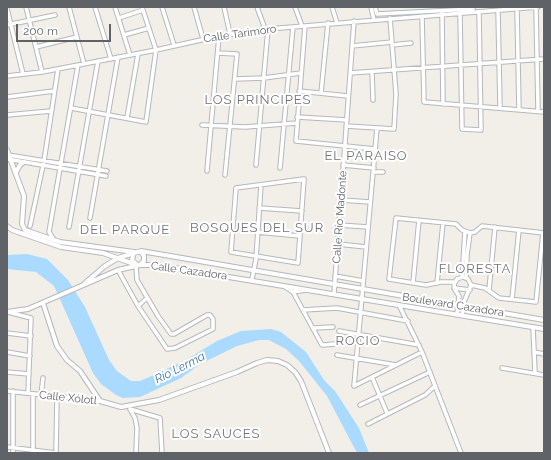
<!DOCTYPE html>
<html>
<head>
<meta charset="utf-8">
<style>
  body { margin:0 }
  #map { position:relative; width:551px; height:460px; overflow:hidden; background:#f1efe8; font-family:Raleway,sans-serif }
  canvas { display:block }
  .frame { position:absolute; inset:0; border:8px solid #5f6368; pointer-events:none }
  .scale { position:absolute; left:16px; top:24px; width:95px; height:18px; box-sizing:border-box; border:2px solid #5f6368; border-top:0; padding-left:5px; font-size:12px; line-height:14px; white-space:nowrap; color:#5f6368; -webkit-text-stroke:3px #fff; paint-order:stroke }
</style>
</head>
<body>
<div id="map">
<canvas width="551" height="460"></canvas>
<div class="frame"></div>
<div class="scale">200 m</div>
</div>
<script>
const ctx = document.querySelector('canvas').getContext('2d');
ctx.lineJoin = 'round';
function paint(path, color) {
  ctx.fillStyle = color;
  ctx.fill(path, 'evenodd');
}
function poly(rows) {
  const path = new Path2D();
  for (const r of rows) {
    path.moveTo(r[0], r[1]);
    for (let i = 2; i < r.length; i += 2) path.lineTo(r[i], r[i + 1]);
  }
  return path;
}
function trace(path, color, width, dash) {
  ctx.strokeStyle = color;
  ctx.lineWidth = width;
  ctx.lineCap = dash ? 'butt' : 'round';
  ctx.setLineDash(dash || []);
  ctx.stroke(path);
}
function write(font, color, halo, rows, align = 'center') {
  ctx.font = font + ' Raleway,sans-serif';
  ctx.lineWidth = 4;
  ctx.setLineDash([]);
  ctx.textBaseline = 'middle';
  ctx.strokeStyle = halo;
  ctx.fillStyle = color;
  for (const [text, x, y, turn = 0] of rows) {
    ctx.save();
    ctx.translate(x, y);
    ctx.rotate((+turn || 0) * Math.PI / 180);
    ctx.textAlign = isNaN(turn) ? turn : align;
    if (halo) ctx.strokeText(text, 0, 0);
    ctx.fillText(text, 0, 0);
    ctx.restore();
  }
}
const water = poly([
  [27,254,47,259,68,280,85,307,109,360,117,371,131,381,140,381,147,378,184,361,217,341,241,331,271,329,281,332,306,352,324,380,335,391,359,428,369,453,357,453,327,396,299,361,286,349,269,340,259,340,237,346,200,364,181,378,140,397,123,398,116,395,101,384,93,373,54,286,36,272,7,269,7,255]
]);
const minor = poly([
  [26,7,42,72],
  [69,7,84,64],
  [95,7,111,59],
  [115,7,130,55],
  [162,7,174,45],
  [194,7,203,39],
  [224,7,230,34],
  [257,7,265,29],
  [295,7,302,26],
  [332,7,337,23],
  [371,7,374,20],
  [375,7,377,14],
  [536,7,538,111],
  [7,9,23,74],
  [517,9,519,110],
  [498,10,500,108],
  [442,13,443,104],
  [460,13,462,129,481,130,479,12],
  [377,14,473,9],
  [422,16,424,102,544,112],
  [119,18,143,10],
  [7,25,55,15],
  [305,26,296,141,375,149],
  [124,35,149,28],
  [392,45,411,43],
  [352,46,392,42],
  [36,47,77,37],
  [218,53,237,54,225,175],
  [372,72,373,100],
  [350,73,544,59],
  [7,76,42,72,156,50,219,36,268,29,538,7],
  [235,79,264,78,301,73],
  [299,91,348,96],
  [321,93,328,23],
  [7,97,54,91],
  [71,108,146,122,156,50,142,7],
  [7,115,51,111],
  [297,117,347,120],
  [127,118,138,54],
  [202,125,245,127,297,123],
  [346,126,394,129,396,94,390,18],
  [8,155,107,171],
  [7,159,106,176],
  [256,165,268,29],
  [343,165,374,168],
  [280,168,293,27],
  [207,171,219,36],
  [373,172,383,172],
  [304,179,298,263,231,252,236,188,304,179],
  [341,200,370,202],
  [259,208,302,211],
  [90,218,118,57],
  [339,225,368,227],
  [30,226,44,161,58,69],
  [69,227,98,61],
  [257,232,300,236],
  [54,240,49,232,78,65],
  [338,244,366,247],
  [118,270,138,306,167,349,175,348,213,329,213,319,210,315,207,315,174,334,171,334,158,316,137,280,136,266],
  [335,276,363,281],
  [462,277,465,232],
  [466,278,467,255,470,233],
  [252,279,256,259,261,185],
  [455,282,441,282,426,285,389,279,396,218,456,224,462,230,470,233,475,232,482,226,544,233],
  [413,283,419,220],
  [437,283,443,223],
  [471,285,485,288,499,298,536,302,543,233],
  [284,286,293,292,306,290],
  [454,288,470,290],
  [489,290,495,227],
  [293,292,322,345,335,344],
  [334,294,354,21],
  [512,299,519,230],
  [399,305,422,352,461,453],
  [138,306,147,298],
  [303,310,337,308,408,321],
  [8,312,31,318,28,393],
  [457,314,459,296,455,290,454,284,457,279,463,277,468,279,471,285,464,302,462,315],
  [533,327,535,373],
  [313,328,333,327],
  [339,331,419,345],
  [7,333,31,336],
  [7,352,30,356],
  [534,352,544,354],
  [337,355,396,365],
  [502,368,544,375],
  [7,372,29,374],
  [372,377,387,413],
  [354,386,377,128],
  [354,386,422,352],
  [7,391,100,401],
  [41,395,43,378],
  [360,405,430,372],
  [130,409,160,418,162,453],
  [130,409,135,418,137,428,136,453],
  [368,424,425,395,435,386],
  [7,447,56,453],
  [13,453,13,391],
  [33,453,33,394],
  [56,453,57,397]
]);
const tertiary = poly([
  [7,150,24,196,22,224,25,230,60,242,134,252,132,260,136,264],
  [16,172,20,165,24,162],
  [7,226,12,230,61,247,103,253,134,264,140,265,144,261,144,256,141,252],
  [84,284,105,266,118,258,141,251,544,320],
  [43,303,57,346,67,360,80,371,100,401,121,407,159,400,237,372,257,363,267,360,278,361,287,365,295,372,301,381,329,453],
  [7,312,28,309,118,270,140,265,156,265,544,329]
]);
const streetNames = [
  ["Calle Tarimoro",240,34,-8],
  ["Calle Río Madonte",340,217,-86],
  ["Calle Cazadora",189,271,8],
  ["Boulevard Cazadora",453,305,9],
  ["Calle Xólotl",68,398,6]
];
const waterNames = [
  ["Río Lerma",180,368,-27]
];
const quarterNames = [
  ["LOS PRINCIPES",258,100],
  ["EL PARAISO",366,156],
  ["BOSQUES DEL SUR",257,228],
  ["DEL PARQUE",125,230],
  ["FLORESTA",475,269],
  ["ROCIO",358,341],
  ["LOS SAUCES",216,434]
];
paint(water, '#aadaff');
trace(minor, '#b5b8bc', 5.5);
trace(tertiary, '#b5b8bc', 6);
trace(minor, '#fff', 3.5);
trace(tertiary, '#fff', 4);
write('11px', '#5f6368', '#fff', streetNames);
write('italic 12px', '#4174aa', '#fff', waterNames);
ctx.letterSpacing = '1px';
write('13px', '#70757a', '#fff', quarterNames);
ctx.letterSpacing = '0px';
</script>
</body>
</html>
